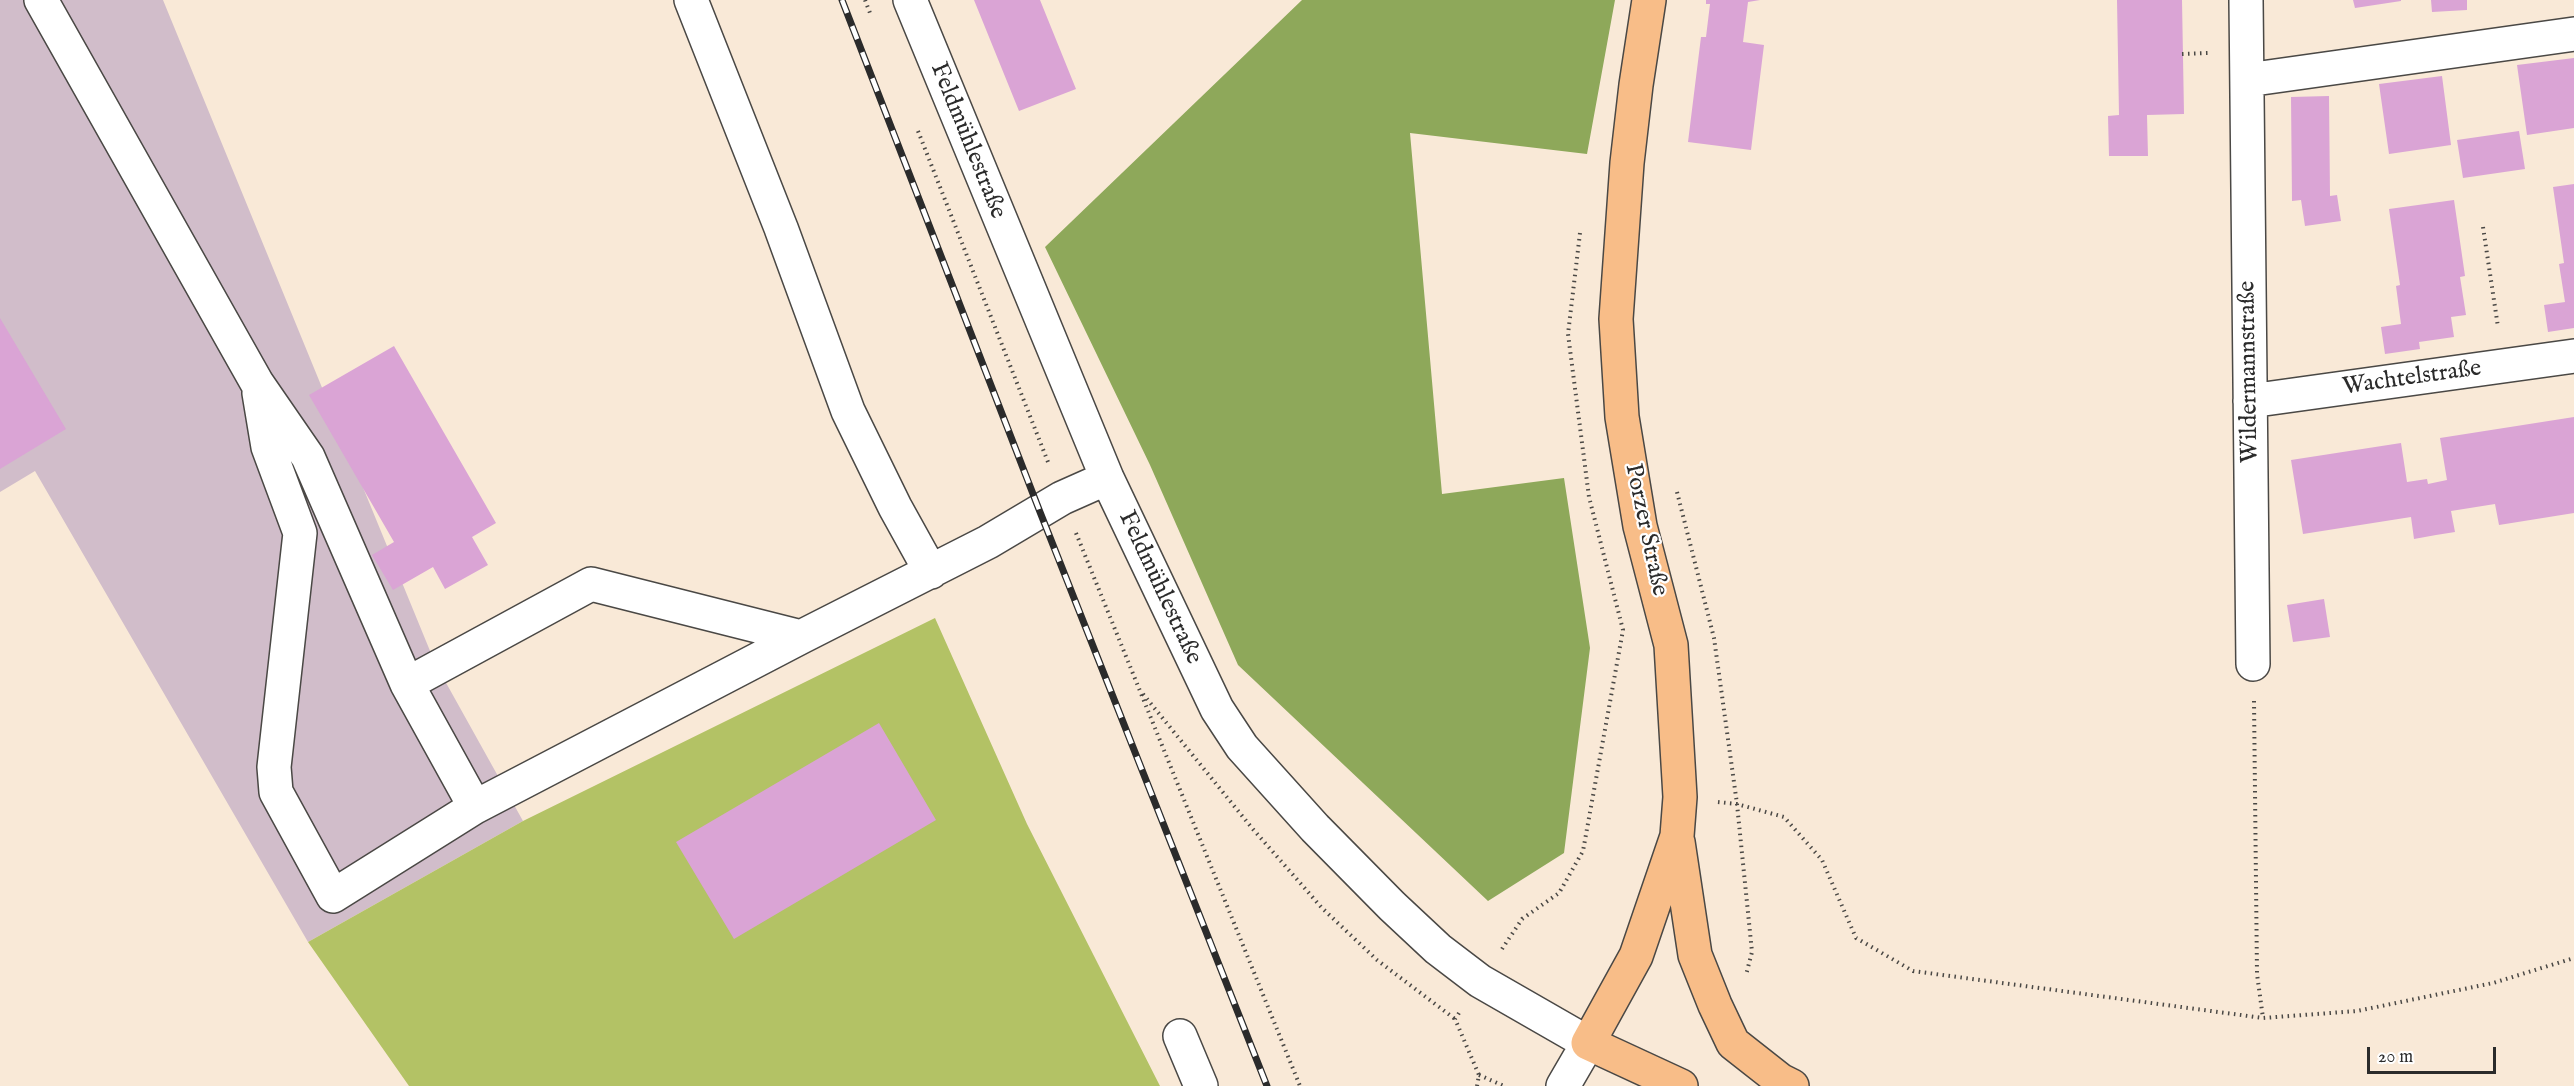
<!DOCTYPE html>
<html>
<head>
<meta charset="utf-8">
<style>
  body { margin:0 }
  #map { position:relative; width:2574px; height:1086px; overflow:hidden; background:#f9e9d7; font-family:"IM FELL English",serif }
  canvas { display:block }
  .scale { position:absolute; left:2367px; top:1047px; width:129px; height:27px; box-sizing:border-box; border:3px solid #2b2b2b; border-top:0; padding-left:8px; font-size:18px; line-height:21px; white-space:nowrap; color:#2b2b2b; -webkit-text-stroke:4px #fff; paint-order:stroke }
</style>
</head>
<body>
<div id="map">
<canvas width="2574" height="1086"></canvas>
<div class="scale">20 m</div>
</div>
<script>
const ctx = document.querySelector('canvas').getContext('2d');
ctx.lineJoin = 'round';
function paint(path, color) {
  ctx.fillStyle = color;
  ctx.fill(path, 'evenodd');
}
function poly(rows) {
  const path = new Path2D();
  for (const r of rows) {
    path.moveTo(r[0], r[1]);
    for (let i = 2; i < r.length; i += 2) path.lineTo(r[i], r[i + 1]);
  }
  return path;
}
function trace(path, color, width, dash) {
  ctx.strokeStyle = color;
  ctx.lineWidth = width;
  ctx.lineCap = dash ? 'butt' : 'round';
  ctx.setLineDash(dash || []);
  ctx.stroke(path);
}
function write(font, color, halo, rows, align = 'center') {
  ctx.font = font + ' "IM FELL English",serif';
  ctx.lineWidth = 4.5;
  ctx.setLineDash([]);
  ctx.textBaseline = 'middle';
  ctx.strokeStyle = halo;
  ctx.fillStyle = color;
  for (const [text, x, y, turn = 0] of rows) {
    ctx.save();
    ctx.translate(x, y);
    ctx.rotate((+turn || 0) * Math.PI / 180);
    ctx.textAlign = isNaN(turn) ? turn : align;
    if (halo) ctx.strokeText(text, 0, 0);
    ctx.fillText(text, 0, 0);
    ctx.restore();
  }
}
const industrial = poly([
  [0,0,163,0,435,663,523,821,308,942,35,471,0,492]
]);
const green = poly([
  [935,618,1027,824,1160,1086,409,1086,308,942,523,821]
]);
const forest = poly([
  [1302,0,1615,0,1587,154,1410,133,1442,494,1564,478,1590,648,1564,853,1488,901,1238,665,1150,465,1045,247]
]);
const building = poly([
  [974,0,1040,0,1076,89,1019,111],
  [1706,0,1760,0,1748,2,1743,42,1764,45,1751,150,1688,142,1701,37,1706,37,1710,4,1706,4],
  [2117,0,2182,0,2184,114,2147,115,2148,156,2109,156,2108,116,2119,115],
  [2353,0,2401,0,2401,1,2355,8],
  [2431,0,2467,0,2467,10,2432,12],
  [2574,58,2574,128,2527,135,2517,65],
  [2442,76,2451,145,2389,154,2379,84],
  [2329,96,2330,196,2337,195,2341,221,2305,226,2301,200,2292,201,2291,97],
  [2519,131,2525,169,2463,178,2457,140],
  [2574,184,2574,328,2548,332,2544,305,2565,302,2559,264,2564,263,2553,187],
  [2454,200,2465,276,2460,277,2466,315,2451,317,2454,337,2419,342,2420,349,2385,354,2381,327,2401,324,2396,286,2400,285,2389,209],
  [0,318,66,429,0,469],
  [394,346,496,523,472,537,488,565,445,589,433,567,393,590,372,555,394,542,309,395],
  [2574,417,2574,513,2499,525,2495,504,2451,511,2455,532,2436,535,2414,539,2411,517,2303,534,2291,460,2401,443,2407,482,2427,479,2428,484,2447,480,2440,438],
  [2324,599,2330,637,2293,642,2287,605],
  [879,723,936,820,734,939,676,842]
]);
const path = poly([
  [865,0,870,13],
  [2182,54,2209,53],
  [918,131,1048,462],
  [2483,227,2498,327],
  [1677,492,1714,638,1737,804,1752,952,1746,975],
  [1076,533,1300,1086],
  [1143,694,1252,828,1322,908,1377,960,1455,1019],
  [2254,701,2257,974,2263,1018],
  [1718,802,1737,804,1784,817,1822,860,1856,938,1913,971,2263,1018,2357,1011,2493,983,2574,958],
  [1502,949,1522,919,1559,893,1583,851,1623,630,1589,497,1568,334,1580,233],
  [1459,1013,1455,1019,1479,1075,1477,1086],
  [1479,1075,1504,1086]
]);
const minor = poly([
  [41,0,257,383,308,457,407,684,475,807,801,637,988,542,1062,498,1107,478],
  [691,0,781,228,848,411,895,507,931,572],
  [910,0,1107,478,1217,709,1242,747,1315,828,1392,906,1438,949,1480,981,1588,1043,1563,1086],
  [2246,0,2253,664],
  [2247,80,2574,34],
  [259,393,268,447,300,533,274,767,276,792,333,896,475,807],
  [2250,401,2574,356],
  [407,684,591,584,801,637],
  [1180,1036,1201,1086]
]);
const major = poly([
  [1649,0,1636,85,1627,163,1616,319,1622,417,1640,526,1671,645,1680,797,1677,836,1636,956,1588,1043,1681,1086],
  [1678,842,1695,955,1715,1005,1733,1043,1780,1080,1792,1086]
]);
const rail = poly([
  [842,0,1040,512,1267,1086]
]);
const streetNames = [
  ["Feldmühlestraße",967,141,68],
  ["Wildermannstraße",2250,372,-91],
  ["Wachtelstraße",2412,379,-8],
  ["Porzer Straße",1645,530,78],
  ["Feldmühlestraße",1159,588,65]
];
paint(industrial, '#d1bdca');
paint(green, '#b3c265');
paint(forest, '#8ea85a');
paint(building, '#daa4d5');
trace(minor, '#4a4845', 36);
trace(major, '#4a4845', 36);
trace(path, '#4a4845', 4, [1.5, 4.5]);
trace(minor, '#fff', 33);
trace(major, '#f8bd88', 33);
trace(rail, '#2b2b2b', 7);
trace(rail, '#fff', 4.5, [14]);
write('24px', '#2b2b2b', '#fff', streetNames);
</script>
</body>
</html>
